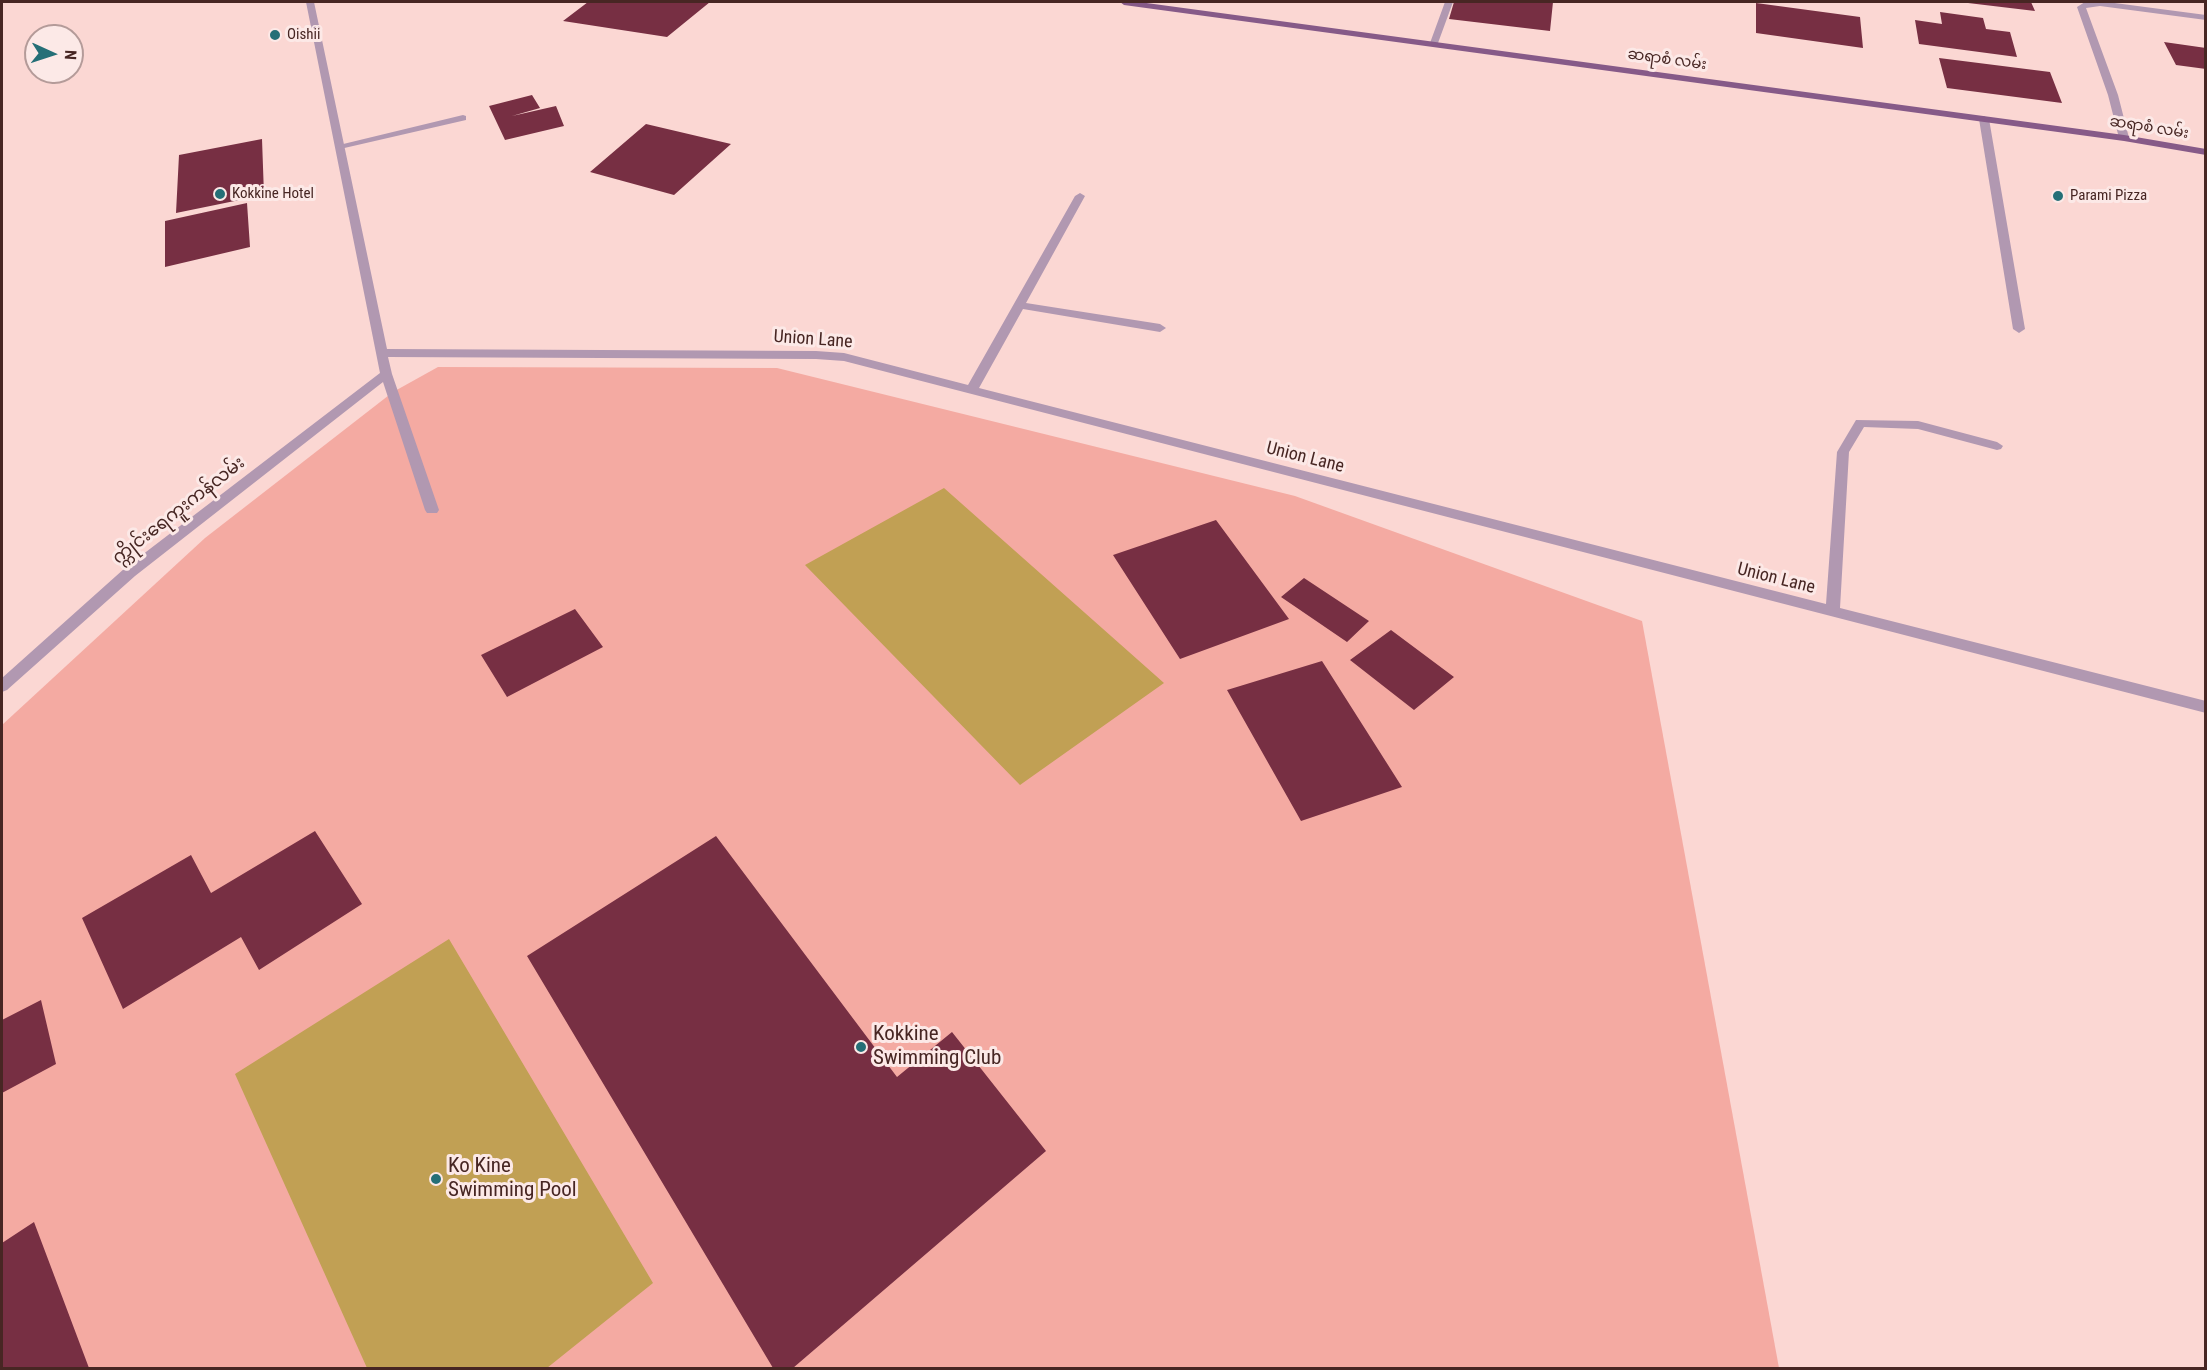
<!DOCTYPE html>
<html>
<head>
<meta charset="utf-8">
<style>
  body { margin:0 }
  #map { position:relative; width:2207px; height:1370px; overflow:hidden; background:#fbd7d3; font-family:"Roboto Condensed",sans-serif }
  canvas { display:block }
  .frame { position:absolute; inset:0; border:3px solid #472623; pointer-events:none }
  .north { position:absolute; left:24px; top:24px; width:60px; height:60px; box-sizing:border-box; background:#fce9e7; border:2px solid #b49b99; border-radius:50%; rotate:93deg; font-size:16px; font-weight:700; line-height:24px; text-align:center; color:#472623 }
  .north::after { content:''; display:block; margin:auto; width:21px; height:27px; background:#256f77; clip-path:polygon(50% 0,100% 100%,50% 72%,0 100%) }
</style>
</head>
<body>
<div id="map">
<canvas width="2207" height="1370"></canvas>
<div class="frame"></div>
<div class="north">N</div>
</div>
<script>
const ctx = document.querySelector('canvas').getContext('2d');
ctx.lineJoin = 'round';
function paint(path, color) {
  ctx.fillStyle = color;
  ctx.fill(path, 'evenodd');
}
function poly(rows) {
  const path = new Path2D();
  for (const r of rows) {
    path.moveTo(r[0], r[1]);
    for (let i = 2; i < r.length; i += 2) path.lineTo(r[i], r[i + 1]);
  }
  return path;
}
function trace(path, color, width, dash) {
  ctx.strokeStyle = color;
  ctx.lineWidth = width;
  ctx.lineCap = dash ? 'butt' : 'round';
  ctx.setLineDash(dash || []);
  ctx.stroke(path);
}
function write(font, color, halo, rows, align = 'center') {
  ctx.font = font + ' "Roboto Condensed","Noto Sans Myanmar",sans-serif';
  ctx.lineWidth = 6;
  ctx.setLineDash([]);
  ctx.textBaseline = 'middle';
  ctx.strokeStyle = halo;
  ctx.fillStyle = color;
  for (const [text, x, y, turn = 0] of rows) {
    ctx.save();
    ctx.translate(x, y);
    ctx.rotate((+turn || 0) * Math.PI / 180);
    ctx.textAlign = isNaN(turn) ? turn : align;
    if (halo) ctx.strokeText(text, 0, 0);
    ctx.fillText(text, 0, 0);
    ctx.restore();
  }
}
const green = poly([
  [438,367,777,368,1295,496,1642,621,1779,1368,2,1368,2,725,205,538,393,392]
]);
const water = poly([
  [944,488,1164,683,1020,785,805,565],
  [449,939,653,1283,547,1368,367,1368,235,1074]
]);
const building = poly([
  [588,2,710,2,667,37,563,21],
  [1454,2,1553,2,1550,31,1449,19],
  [1968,2,2031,2,2035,11,1968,3],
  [1756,3,1860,17,1863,48,1756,33],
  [1940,12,1983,18,1986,29,2010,32,2017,57,1919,44,1915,20,1942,24],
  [2164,42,2206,48,2206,69,2176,65],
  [1939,58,2050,72,2062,103,1947,88],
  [532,95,540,108,512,116,556,106,564,126,505,140,489,106],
  [646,124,731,144,674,195,590,172],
  [262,139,264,195,176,213,179,155],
  [247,203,250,247,165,267,165,221],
  [1216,520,1289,619,1180,659,1113,555],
  [1304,578,1369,621,1347,642,1281,597],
  [575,609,603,647,507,697,481,655],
  [1391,630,1454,677,1414,710,1350,660],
  [1322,661,1402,787,1301,821,1227,690],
  [315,831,362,904,259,970,241,937,123,1009,82,918,191,855,211,893],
  [716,836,897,1077,952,1032,1046,1151,793,1368,773,1368,527,956],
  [41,1000,56,1064,2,1093,2,1020],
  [34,1222,89,1368,2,1368,2,1243]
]);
const lane = poly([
  [2085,2,2107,2,2206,15,2206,20,2100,6,2086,8,2118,95,2129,138,2127,140,2119,138,2108,95,2077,7,2085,2],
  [463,115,466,116,466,120,340,149,335,146,463,115]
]);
const street = poly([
  [306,2,314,2,387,349,816,351,844,353,968,385,1075,196,1080,193,1085,196,1026,303,1160,324,1166,328,1160,332,1023,309,979,388,1826,604,1837,452,1856,420,1918,421,1997,442,2003,446,2001,449,1997,450,1918,429,1864,427,1849,452,1840,608,2206,701,2206,713,844,361,816,359,388,357,392,374,439,510,437,513,427,513,425,510,383,382,135,576,7,690,2,692,2,678,125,568,380,373,306,2],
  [1445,2,1453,2,1438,43,1431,45,1430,43,1445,2],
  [1984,116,1989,119,2025,329,2019,333,2013,329,1979,119,1984,116]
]);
const primary = poly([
  [1120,2,1139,2,2124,135,2206,149,2206,155,2124,141,1124,5,1120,2]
]);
const markers = [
  [275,35,6,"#256f77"],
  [220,194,6,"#256f77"],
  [2058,196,6,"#256f77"],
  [861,1047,6,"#256f77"],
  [436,1179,6,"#256f77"]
];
const farPoinames = [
  ["Oishii",287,35],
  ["Kokkine Hotel",232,194],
  ["Parami Pizza",2070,196]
];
const farStreetnames = [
  ["ဆရာစံ လမ်း",1667,60,8],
  ["ဆရာစံ လမ်း",2149,128,9]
];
const streetNames = [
  ["Union Lane",813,340,4],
  ["Union Lane",1305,458,14],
  ["က္ကိုင်းရေကူးကန်လမ်း",179,511,-38],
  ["Union Lane",1776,579,14]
];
const nearPoinames = [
  ["Kokkine",873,1035],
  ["Swimming Club",873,1059],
  ["Ko Kine",448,1167],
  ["Swimming Pool",448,1191]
];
paint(green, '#f4aaa2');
paint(water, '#c1a054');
paint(building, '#772f43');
paint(lane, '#b198b1');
paint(street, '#b198b1');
paint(primary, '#865a88');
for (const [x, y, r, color] of markers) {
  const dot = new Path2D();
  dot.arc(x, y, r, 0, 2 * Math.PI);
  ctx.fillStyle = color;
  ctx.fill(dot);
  trace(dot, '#fce9e7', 2);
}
write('15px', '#472623', '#fce9e7', farPoinames, 'left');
write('15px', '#472623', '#fce9e7', farStreetnames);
write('18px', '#472623', '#fce9e7', streetNames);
write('21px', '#472623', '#fce9e7', nearPoinames, 'left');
</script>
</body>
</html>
